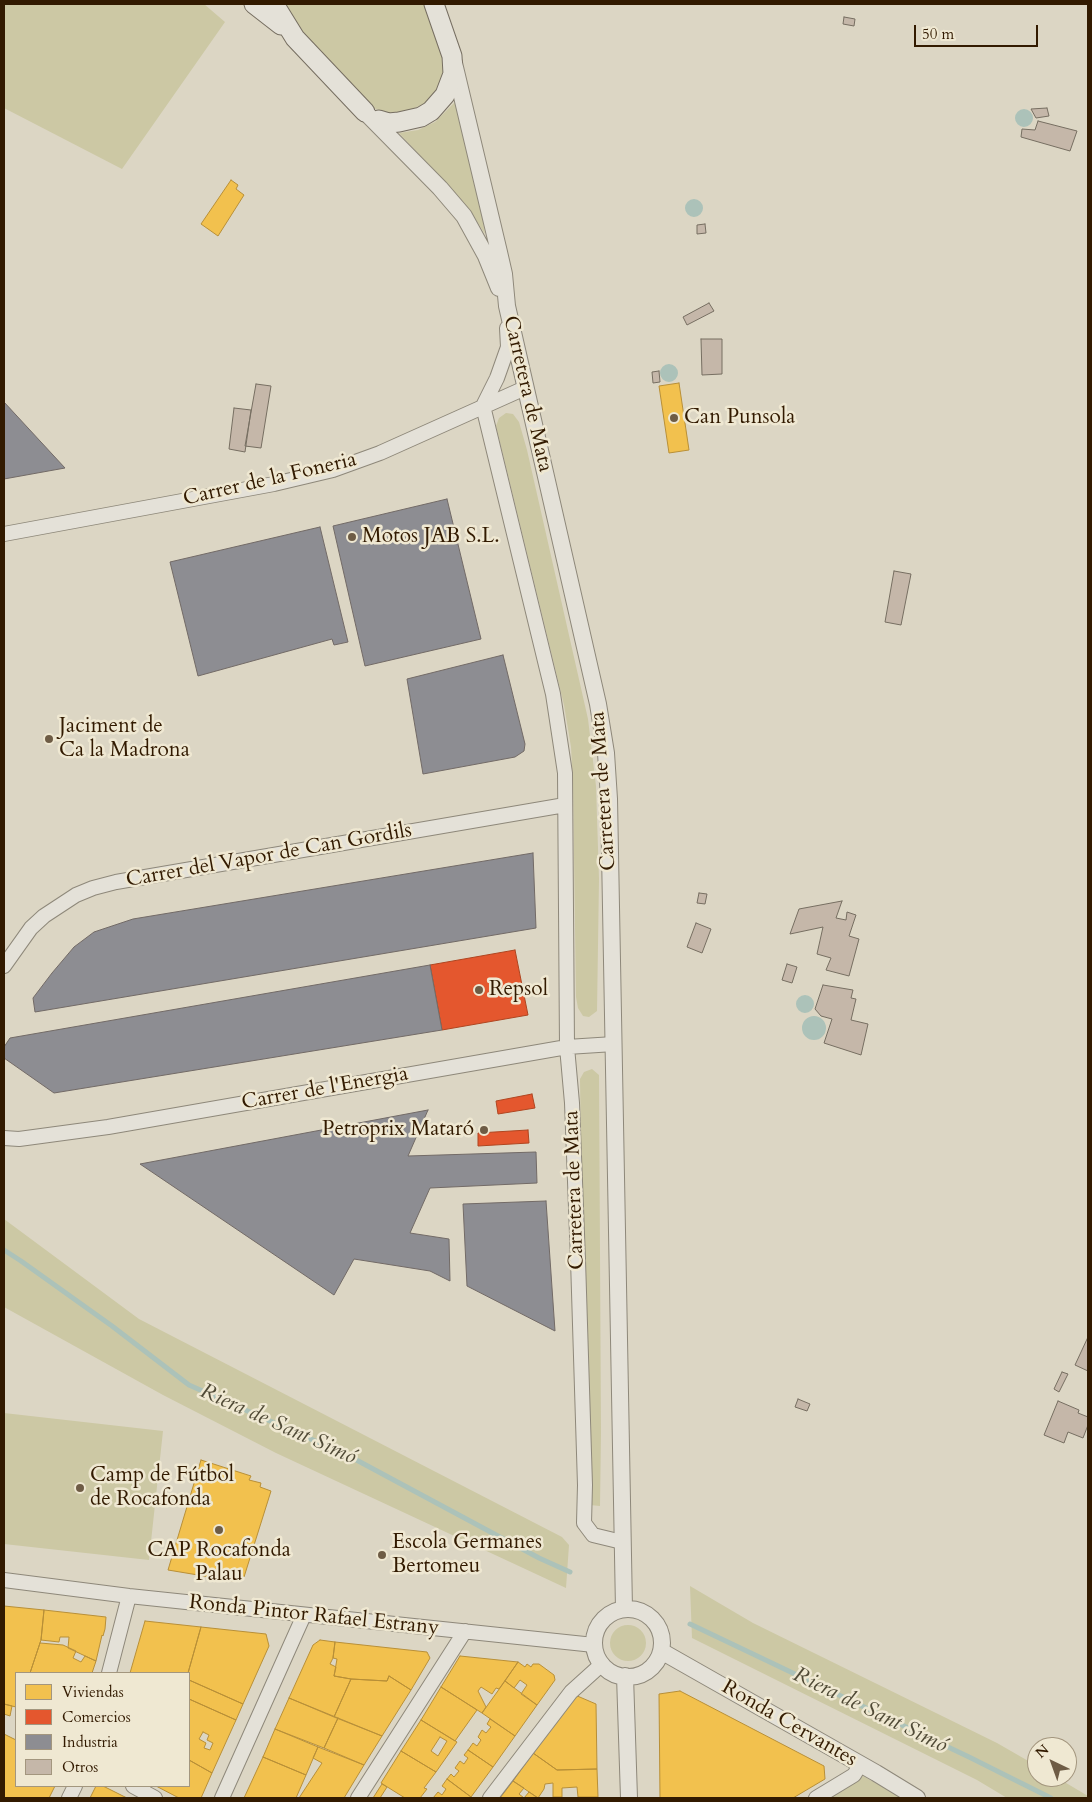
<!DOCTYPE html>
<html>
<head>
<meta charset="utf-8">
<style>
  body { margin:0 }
  #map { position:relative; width:1092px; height:1802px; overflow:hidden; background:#dcd6c4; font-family:Cardo,serif }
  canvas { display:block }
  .frame { position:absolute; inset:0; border:5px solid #321a00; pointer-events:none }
  .legend { position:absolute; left:15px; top:1672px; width:175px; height:115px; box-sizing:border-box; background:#efe8d2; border:1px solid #a3967e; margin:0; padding:6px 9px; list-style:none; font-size:15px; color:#321a00 }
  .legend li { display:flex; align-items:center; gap:10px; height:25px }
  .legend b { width:25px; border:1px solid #a3967e }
  .north { position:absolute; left:1027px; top:1737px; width:50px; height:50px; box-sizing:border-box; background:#efe8d2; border:1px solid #a3967e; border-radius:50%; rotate:318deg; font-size:14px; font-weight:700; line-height:20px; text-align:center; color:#321a00 }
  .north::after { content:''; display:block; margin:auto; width:18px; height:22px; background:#6e5c45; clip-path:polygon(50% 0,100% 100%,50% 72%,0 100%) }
  .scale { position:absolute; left:914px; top:25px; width:124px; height:22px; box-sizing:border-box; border:2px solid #321a00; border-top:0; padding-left:6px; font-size:15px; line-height:18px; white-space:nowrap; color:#321a00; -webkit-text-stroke:4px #efe8d2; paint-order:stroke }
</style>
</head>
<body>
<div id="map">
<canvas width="1092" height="1802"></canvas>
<div class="frame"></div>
<ul class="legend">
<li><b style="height:14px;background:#f2c14e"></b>Viviendas</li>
<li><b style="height:14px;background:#e4572e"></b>Comercios</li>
<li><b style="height:14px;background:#8d8d92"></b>Industria</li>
<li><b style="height:14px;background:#c5b7a9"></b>Otros</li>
</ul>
<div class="north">N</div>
<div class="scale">50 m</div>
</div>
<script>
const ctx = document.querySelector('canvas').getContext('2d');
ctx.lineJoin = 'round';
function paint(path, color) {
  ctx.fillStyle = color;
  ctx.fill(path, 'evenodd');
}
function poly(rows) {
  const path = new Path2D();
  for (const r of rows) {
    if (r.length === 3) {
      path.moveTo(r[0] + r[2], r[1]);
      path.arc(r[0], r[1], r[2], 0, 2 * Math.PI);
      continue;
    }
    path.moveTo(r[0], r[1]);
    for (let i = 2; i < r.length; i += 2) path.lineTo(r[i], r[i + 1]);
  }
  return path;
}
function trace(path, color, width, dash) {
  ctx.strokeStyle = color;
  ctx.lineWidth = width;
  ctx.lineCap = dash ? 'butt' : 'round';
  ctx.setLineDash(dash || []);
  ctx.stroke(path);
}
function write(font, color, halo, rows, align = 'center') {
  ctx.font = font + ' Cardo,serif';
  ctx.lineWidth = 5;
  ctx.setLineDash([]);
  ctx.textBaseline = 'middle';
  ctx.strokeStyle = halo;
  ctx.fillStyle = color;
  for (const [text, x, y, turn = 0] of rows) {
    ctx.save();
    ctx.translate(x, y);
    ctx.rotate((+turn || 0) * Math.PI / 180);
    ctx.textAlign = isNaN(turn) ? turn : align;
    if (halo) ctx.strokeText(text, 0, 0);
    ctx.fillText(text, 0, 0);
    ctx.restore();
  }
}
const green = poly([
  [4,4,204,4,225,22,122,169,4,108],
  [282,4,425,4,443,56,444,74,438,89,428,102,401,114,385,112,370,107,314,48],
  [455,102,480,203,485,234,469,209,399,133,418,130,435,122],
  [506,413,513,414,519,422,527,450,588,719,596,786,599,879,597,1011,589,1017,583,1016,578,1008,576,997,573,784,571,747,564,705,496,426,499,418],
  [592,1069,599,1075,601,1433,600,1506,590,1505,582,1224,580,1079,584,1072],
  [4,1219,139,1319,562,1537,569,1545,566,1588,276,1453,163,1395,4,1307],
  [4,1413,163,1431,149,1560,4,1544],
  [690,1586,753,1623,997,1743,1037,1766,1037,1777,1056,1777,1088,1796,1088,1798,1007,1798,977,1780,692,1638],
  [628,1643,18],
  [863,1776,902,1798,827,1798]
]);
const water = poly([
  [1024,118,9],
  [694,208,9],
  [669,373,9],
  [805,1004,9],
  [814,1028,12]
]);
const homes = poly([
  [231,180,238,185,236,189,244,195,218,236,201,224,231,180],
  [679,383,689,450,669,453,659,386,679,383],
  [201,1460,251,1476,249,1480,261,1483,260,1487,271,1491,244,1577,236,1575,234,1581,168,1570,201,1460],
  [4,1606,44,1610,41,1640,30,1673,16,1673,16,1707,4,1704,4,1606],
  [44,1610,106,1617,105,1629,103,1636,102,1635,96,1661,68,1648,69,1637,60,1637,59,1642,41,1640,44,1610],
  [145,1621,201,1627,188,1673,130,1673,145,1621],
  [201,1627,266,1634,269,1646,243,1704,189,1680,188,1673,201,1627],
  [320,1640,335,1642,333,1658,330,1664,336,1667,334,1676,351,1679,334,1717,289,1698,313,1645,320,1640],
  [335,1642,427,1652,430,1658,411,1690,389,1676,387,1681,351,1679,334,1676,337,1659,333,1658,335,1642],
  [40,1643,63,1645,76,1651,73,1658,81,1662,85,1656,96,1661,92,1673,30,1673,40,1643],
  [460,1656,518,1662,499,1689,496,1688,492,1694,481,1687,478,1691,486,1707,482,1713,441,1687,460,1656],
  [518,1662,525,1667,527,1664,531,1667,533,1664,539,1664,554,1675,555,1680,537,1705,521,1694,527,1685,520,1680,514,1688,505,1681,518,1662],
  [389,1676,411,1690,382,1736,334,1717,351,1679,387,1681,389,1676],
  [189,1680,243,1704,236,1720,189,1699,189,1680],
  [505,1681,537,1705,515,1736,482,1713,505,1681],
  [441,1687,477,1710,455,1741,421,1720,441,1687],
  [680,1691,824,1766,825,1779,793,1798,660,1798,659,1694,680,1691],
  [575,1695,596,1704,597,1769,557,1770,533,1753,575,1695],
  [289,1698,338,1718,324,1748,275,1729,289,1698],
  [189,1699,236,1720,212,1773,189,1760,189,1699],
  [203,1732,209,1735,207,1740,213,1743,210,1750,204,1748,206,1743,199,1739,203,1732],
  [4,1704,12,1706,10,1716,4,1714,4,1704],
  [338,1718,382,1736,364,1765,324,1748,338,1718],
  [490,1719,515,1736,493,1767,468,1750,473,1743,477,1746,481,1740,478,1737,482,1730,486,1733,491,1727,487,1724,490,1719],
  [421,1720,457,1742,436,1772,401,1751,421,1720],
  [440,1737,447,1741,438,1756,431,1751,440,1737],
  [275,1729,318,1747,306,1775,263,1757,275,1729],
  [4,1734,16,1740,16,1786,55,1786,49,1798,4,1798,4,1734],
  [318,1747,364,1765,344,1798,299,1798,322,1763,313,1758,318,1747],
  [468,1750,493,1767,471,1797,447,1779,451,1774,454,1777,459,1771,455,1768,460,1761,464,1764,468,1758,464,1755,468,1750],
  [401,1751,436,1772,424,1788,427,1789,420,1798,405,1798,381,1783,401,1751],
  [533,1753,557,1770,597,1769,598,1797,578,1797,577,1787,562,1788,562,1797,553,1797,553,1783,545,1784,544,1789,538,1798,513,1781,533,1753],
  [263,1757,306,1775,296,1798,244,1798,263,1757],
  [189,1760,212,1773,201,1798,179,1798,156,1786,189,1786,189,1760],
  [447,1779,471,1797,471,1798,433,1798,438,1792,442,1795,446,1789,442,1786,447,1779],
  [513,1781,524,1788,519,1794,524,1798,529,1792,538,1798,500,1798,513,1781],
  [382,1784,387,1787,380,1798,373,1798,382,1784],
  [96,1786,103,1786,127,1798,90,1798,96,1786]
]);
const shops = poly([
  [515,950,528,1015,442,1030,430,965,515,950],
  [532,1094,535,1108,498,1114,496,1101,532,1094],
  [528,1130,529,1143,478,1146,478,1133,528,1130]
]);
const industry = poly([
  [4,402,65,468,4,479,4,402],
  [447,499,481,639,365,666,333,526,447,499],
  [320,527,348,642,334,645,332,639,198,676,170,562,320,527],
  [503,655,525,744,524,751,515,757,423,774,407,679,503,655],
  [533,853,536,928,35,1012,33,998,52,973,74,947,94,932,133,919,533,853],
  [430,965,442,1030,54,1093,4,1058,4,1047,10,1038,430,965],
  [428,1110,408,1156,536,1152,537,1183,430,1188,410,1233,449,1239,450,1281,430,1271,354,1259,334,1295,140,1164,428,1110],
  [546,1201,555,1331,467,1286,463,1204,546,1201]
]);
const stream = poly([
  [4,1250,21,1261,112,1326,189,1385,349,1456,539,1558,570,1572],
  [690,1624,969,1757,1051,1798]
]);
const building = poly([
  [844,17,855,19,854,26,843,24,844,17],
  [1047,108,1049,116,1036,118,1031,109,1047,108],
  [1038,121,1077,131,1070,151,1021,137,1022,129,1035,130,1038,121],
  [705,224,706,233,697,234,697,225,705,224],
  [709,303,714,311,687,325,683,317,709,303],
  [701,339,722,339,722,374,702,375,701,339],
  [659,371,660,382,653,383,652,372,659,371],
  [256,384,271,386,261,448,245,446,256,384],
  [234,408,251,410,245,452,229,449,234,408],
  [894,571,911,574,901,625,885,622,894,571],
  [699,893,707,894,705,904,697,903,699,893],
  [842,901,836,918,846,920,847,912,856,915,849,936,859,939,849,976,826,970,831,958,817,954,823,927,790,934,799,909,842,901],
  [696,923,711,929,702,953,687,947,696,923],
  [787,964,797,967,792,983,782,980,787,964],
  [823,985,853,990,851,998,856,999,851,1020,868,1024,861,1055,824,1043,832,1019,821,1016,815,1009,823,985],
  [1088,1337,1088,1371,1075,1365,1088,1337],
  [1062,1372,1068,1374,1059,1392,1054,1389,1062,1372],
  [798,1399,810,1404,807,1411,795,1407,798,1399],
  [1058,1401,1079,1410,1078,1413,1088,1417,1088,1425,1083,1438,1068,1432,1064,1443,1044,1435,1058,1401]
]);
const minor = poly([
  [507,328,508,347,497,378,483,406,553,694,565,773,567,1047,572,1103,578,1260,585,1485,584,1523,593,1535,622,1542],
  [4,534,274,484,333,470,380,453,525,388],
  [4,966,31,928,44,916,76,895,93,888,116,882,565,805],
  [4,1138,19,1139,108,1127,567,1047,614,1044],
  [4,1580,129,1596,594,1645],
  [109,1673,129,1596],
  [133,1786,155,1798],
  [69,1798,75,1786],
  [222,1798,304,1615],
  [358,1798,465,1631],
  [490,1798,571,1692,602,1664],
  [816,1798,854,1775,860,1765]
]);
const tertiary = poly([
  [454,63,499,252,504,274,507,306,598,704,606,753,609,799,624,1609],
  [369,116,440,188,464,216,486,256,499,288],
  [628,1643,34],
  [661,1651,876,1773,917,1798],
  [625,1676,629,1798]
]);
const secondary = poly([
  [254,4,281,25],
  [274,4,295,38,365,112],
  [379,120,389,123,399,122,421,117,431,111,445,95,453,74,452,56,434,4]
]);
const markers = [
  [674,418,5,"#6e5c45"],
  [352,537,5,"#6e5c45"],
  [49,739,5,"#6e5c45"],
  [479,990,5,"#6e5c45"],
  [484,1130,5,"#6e5c45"],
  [80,1488,5,"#6e5c45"],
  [219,1530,5,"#6e5c45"],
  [382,1555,5,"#6e5c45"]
];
const streetNames = [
  ["Carretera de Mata",527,394,77],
  ["Carrer de la Foneria",270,480,-13],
  ["Carretera de Mata",604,791,-94],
  ["Carrer del Vapor de Can Gordils",269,856,-10],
  ["Carrer de l'Energia",325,1089,-10],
  ["Carretera de Mata",575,1190,-92],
  ["Ronda Pintor Rafael Estrany",314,1616,6],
  ["Ronda Cervantes",789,1724,30]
];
const poiNames = [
  ["Can Punsola",684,418],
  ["Motos JAB S.L.",362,537],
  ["Jaciment de",59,727],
  ["Ca la Madrona",59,751],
  ["Repsol",489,990],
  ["Petroprix Mataró",474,1130,"right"],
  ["Camp de Fútbol",90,1476],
  ["de Rocafonda",90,1500],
  ["Escola Germanes",392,1543],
  ["Bertomeu",392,1567],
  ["CAP Rocafonda",219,1551,"center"],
  ["Palau",219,1575,"center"]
];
const waterNames = [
  ["Riera de Sant Simó",278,1425,24],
  ["Riera de Sant Simó",870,1711,26]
];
paint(green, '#ccc8a4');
paint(water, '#acc2b9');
paint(homes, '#f2c14e');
trace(homes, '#b88f37', 1);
paint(shops, '#e4572e');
trace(shops, '#af4520', 1);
paint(industry, '#8d8d92');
trace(industry, '#726a66', 1);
trace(stream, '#acc2b9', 5);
paint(building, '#c5b7a9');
trace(building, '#766e61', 1);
trace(minor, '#8e887a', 16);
trace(tertiary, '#8e887a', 18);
trace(secondary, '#766e61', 21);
trace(minor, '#e4e1d8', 14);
trace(tertiary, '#e4e1d8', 16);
trace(secondary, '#e4e1d8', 19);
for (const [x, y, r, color] of markers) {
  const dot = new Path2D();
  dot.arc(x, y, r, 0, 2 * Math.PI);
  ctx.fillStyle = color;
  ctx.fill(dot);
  trace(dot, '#efe8d2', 2);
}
write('21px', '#321a00', '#efe8d2', streetNames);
write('21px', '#321a00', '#efe8d2', poiNames, 'left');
write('italic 22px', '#504a36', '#efe8d2', waterNames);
</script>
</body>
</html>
